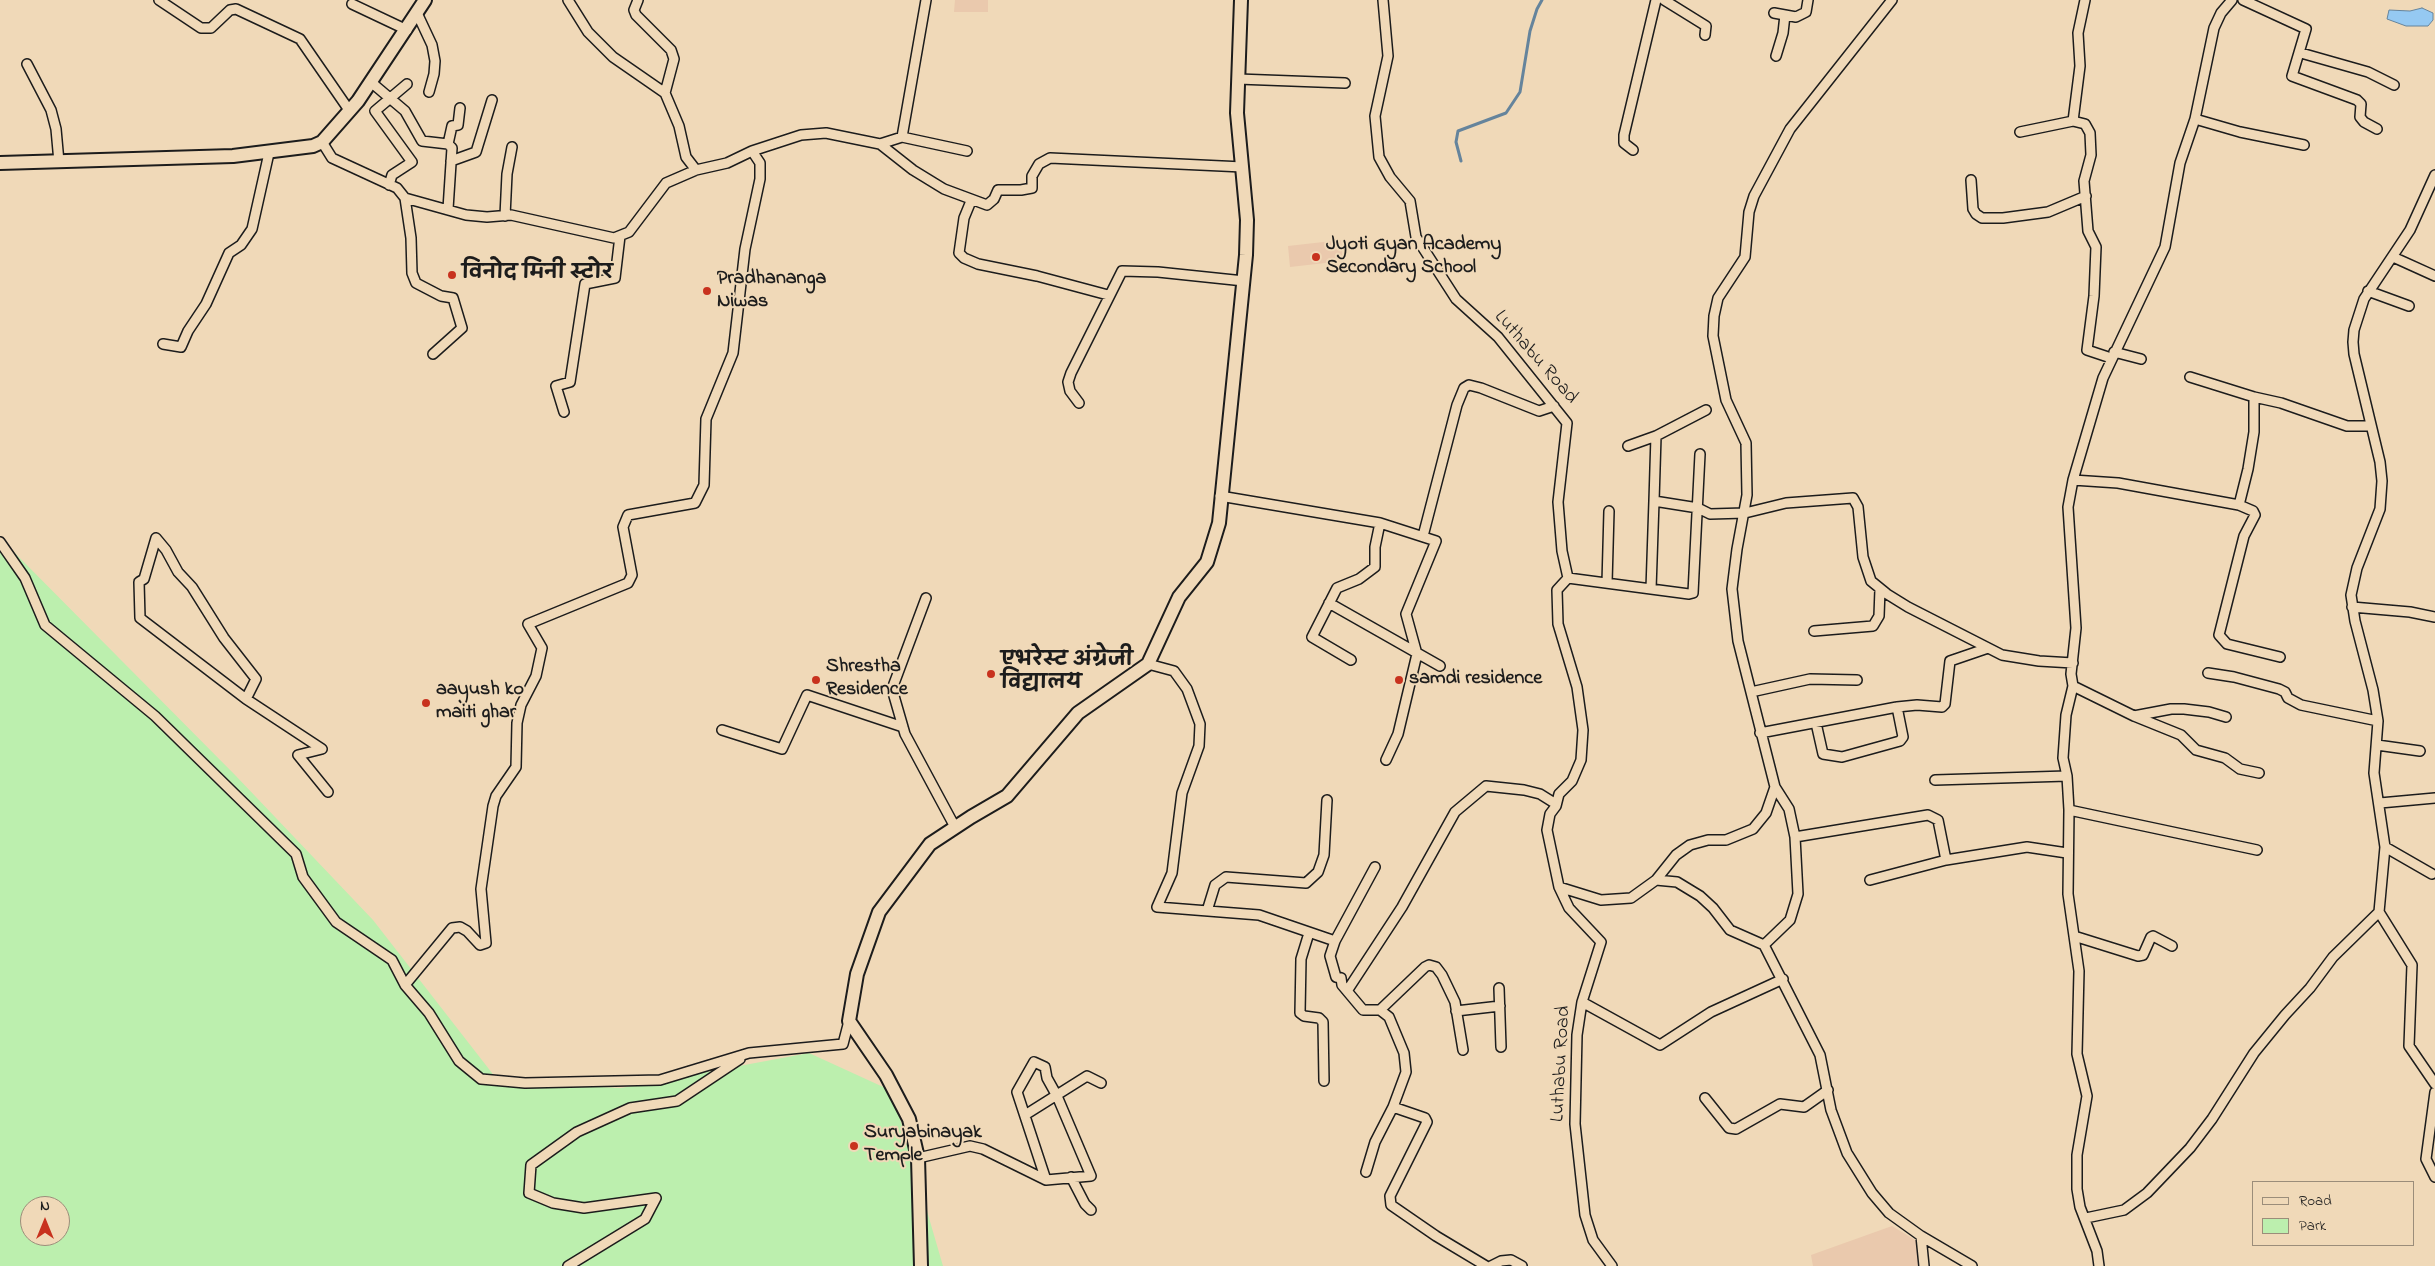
<!DOCTYPE html>
<html>
<head>
<meta charset="utf-8">
<style>
  body { margin:0 }
  #map { position:relative; width:2435px; height:1266px; overflow:hidden; background:#f0d9b8; font-family:"Indie Flower",sans-serif }
  canvas { display:block }
  .legend { position:absolute; left:2252px; top:1181px; width:162px; height:65px; box-sizing:border-box; background:#f0d9b8; border:1px solid #9b8d7a; margin:0; padding:6px 9px; list-style:none; font-size:15px; color:#1c1c1c }
  .legend li { display:flex; align-items:center; gap:10px; height:25px }
  .legend b { width:25px; border:1px solid #9b8d7a }
  .north { position:absolute; left:20px; top:1196px; width:50px; height:50px; box-sizing:border-box; background:#f0d9b8; border:1px solid #9b8d7a; border-radius:50%; rotate:0deg; font-size:14px; font-weight:700; line-height:20px; text-align:center; color:#1c1c1c }
  .north::after { content:''; display:block; margin:auto; width:18px; height:22px; background:#c8321e; clip-path:polygon(50% 0,100% 100%,50% 72%,0 100%) }
</style>
</head>
<body>
<div id="map">
<canvas width="2435" height="1266"></canvas>
<ul class="legend">
<li><b style="height:6px;background:#f0d9b8"></b>Road</li>
<li><b style="height:14px;background:#bcefae"></b>Park</li>
</ul>
<div class="north">N</div>
</div>
<script>
const ctx = document.querySelector('canvas').getContext('2d');
ctx.lineJoin = 'round';
function paint(path, color) {
  ctx.fillStyle = color;
  ctx.fill(path, 'evenodd');
}
function poly(rows) {
  const path = new Path2D();
  for (const r of rows) {
    path.moveTo(r[0], r[1]);
    for (let i = 2; i < r.length; i += 2) path.lineTo(r[i], r[i + 1]);
  }
  return path;
}
function trace(path, color, width, dash) {
  ctx.strokeStyle = color;
  ctx.lineWidth = width;
  ctx.lineCap = dash ? 'butt' : 'round';
  ctx.setLineDash(dash || []);
  ctx.stroke(path);
}
function write(font, color, halo, rows, align = 'center') {
  ctx.font = font + ' "Indie Flower","Playpen Sans Deva",sans-serif';
  ctx.lineWidth = 4;
  ctx.setLineDash([]);
  ctx.textBaseline = 'middle';
  ctx.strokeStyle = halo;
  ctx.fillStyle = color;
  for (const [text, x, y, turn = 0] of rows) {
    ctx.save();
    ctx.translate(x, y);
    ctx.rotate((+turn || 0) * Math.PI / 180);
    ctx.textAlign = isNaN(turn) ? turn : align;
    if (halo) ctx.strokeText(text, 0, 0);
    ctx.fillText(text, 0, 0);
    ctx.restore();
  }
}
const built = poly([
  [955,0,988,0,988,12,954,12],
  [1341,240,1343,261,1290,267,1288,246],
  [1892,1226,1925,1246,1924,1266,1813,1266,1811,1255]
]);
const green = poly([
  [0,538,236,776,373,920,499,1082,621,1088,809,1053,892,1091,943,1266,0,1266],
  [30,1206,60,1206,60,1236,30,1236]
]);
const water = poly([
  [2422,8,2433,13,2433,20,2428,26,2406,26,2387,19,2389,10,2410,11,2422,8]
]);
const stream = poly([
  [1461,161,1456,142,1458,131,1506,113,1520,92,1530,31,1537,9,1542,0]
]);
const street = poly([
  [159,0,201,28,211,28,230,10,236,9,300,39,349,110],
  [568,0,588,32,613,57,665,93],
  [638,0,634,10,636,15,671,50,674,59,665,93,679,126,686,157,696,170],
  [1383,0,1388,56,1375,116,1379,157,1390,177,1410,201,1416,237,1456,299,1498,337,1567,423,1558,502,1562,551,1568,578,1557,590,1558,624,1577,687,1583,730,1581,760,1572,781,1559,794,1556,806,1550,814,1547,830,1559,887,1569,908,1601,942,1582,1002,1577,1035,1575,1124,1585,1215,1593,1240,1612,1266],
  [1664,0,1706,26,1705,35],
  [1892,0,1790,129,1754,196,1749,212,1745,257,1718,298,1714,316,1713,336,1726,400,1746,443,1747,495,1737,549,1732,589,1738,641,1775,787,1789,809,1795,837,1798,894,1790,920,1764,945,1820,1055,1831,1110,1847,1153,1872,1193,1889,1213,1921,1236,1924,1266],
  [2243,0,2306,29,2292,76,2357,100,2361,104,2360,117,2364,122,2377,129],
  [352,4,407,30],
  [417,13,432,45,435,61,434,74,429,92],
  [1774,13,1785,15],
  [2301,53,2368,72,2394,85],
  [1776,56,1783,33,1785,15,1796,17,1806,12,1808,0],
  [27,64,51,110,56,129,59,162],
  [1238,79,1345,83],
  [372,83,405,111,422,141,448,144],
  [2195,119,2240,132,2304,145],
  [2073,121,2080,66,2078,33,2085,0],
  [2020,132,2073,121,2085,124,2090,133,2091,155,2084,181,2088,231,2096,247,2094,296,2087,350,2111,358],
  [902,137,967,151],
  [322,142,332,158,397,188,405,198,466,215,487,217,511,215,614,238,629,232,666,183,696,170,727,163,752,151,801,135,826,133,880,144,913,170,944,189,987,205,994,199,998,190,1021,190,1032,188,1032,176,1039,164,1050,158,1243,167],
  [880,144,902,137,926,0],
  [1633,150,1624,143,1624,135,1656,0],
  [451,161,476,152,492,100],
  [1971,180,1973,209,1976,214,1982,218,2003,218,2048,212,2086,196],
  [389,185,392,175,412,162,375,111,407,84],
  [405,198,411,238,412,273,416,283,441,296,453,298,462,328,433,354],
  [971,201,964,218,959,253,964,258,978,264,1037,276,1108,295],
  [448,209,452,148,448,144,452,126,458,125,460,108],
  [505,216,507,174,512,147],
  [2393,257,2435,276],
  [2368,291,2409,306],
  [163,344,181,347,188,331,206,304,229,253,241,245,252,229,269,153],
  [2114,352,2141,359],
  [2190,377,2254,397,2281,403,2347,426,2371,426],
  [1079,403,1070,391,1068,382,1071,373,1122,271,1158,272,1244,281],
  [564,412,556,386,570,382,585,284,615,278,620,236],
  [1628,446,1656,436,1706,410],
  [2073,480,2118,483,2239,505,2253,511,2255,515,2244,536,2219,635,2227,644,2280,657],
  [1220,496,1380,523,1436,541,1406,614,1417,654,1398,734,1386,760],
  [1654,501,1656,436],
  [2239,505,2248,469,2254,432,2254,397],
  [1423,536,1457,405,1464,388,1469,385,1481,388,1539,411,1554,406],
  [0,542,25,578,45,625,155,716,296,854,303,877,336,922,392,960,405,985,429,1013,459,1061,481,1079,525,1083,660,1080,749,1053,843,1044,849,1021],
  [1568,578,1651,589,1654,501,1698,508,1710,514,1745,513,1786,503,1853,498,1858,507,1863,557,1871,581,1887,594,1908,607,2002,655,2039,661,2073,663],
  [1607,583,1609,511],
  [1651,589,1689,594,1693,593,1700,454],
  [926,598,892,689,905,734,955,827],
  [1329,603,1440,666],
  [2352,607,2410,612,2435,617],
  [1814,631,1873,626,1879,616,1880,589],
  [1351,660,1312,637,1337,588,1359,579,1375,567,1375,547,1380,523],
  [1148,664,1174,671,1187,689,1200,724,1199,746,1182,793,1172,873,1157,907,1259,915,1335,941],
  [2208,673,2234,677,2279,689,2285,692,2288,698,2301,705,2378,721],
  [2073,686,2134,716,2171,709,2184,709,2209,712,2226,717],
  [1751,692,1810,679,1857,680],
  [246,699,256,679,224,638,192,587,178,572,166,550,156,538,144,579,139,582,140,618,246,699,322,749,298,755,328,792],
  [2134,716,2181,735,2196,750,2225,758,2240,769,2259,773],
  [1816,723,1823,754,1842,757,1900,741,1903,737,1897,707],
  [722,730,782,749,807,695,903,727],
  [1760,733,1897,707,1917,705,1942,707,1945,704,1950,661,1988,648],
  [2377,745,2420,751],
  [1935,780,2067,776],
  [2380,803,2435,798],
  [2069,810,2257,850],
  [1795,837,1928,815,1938,820,1946,860,2027,847,2067,853],
  [2385,847,2432,874],
  [1656,880,1676,855,1690,845,1708,840,1726,840,1753,829,1766,813,1775,787],
  [1870,880,1946,860],
  [1559,887,1601,900,1631,898,1656,880,1677,882,1700,896,1713,908,1730,930,1764,945],
  [1207,911,1215,885,1226,877,1306,883,1318,872,1324,855,1327,800],
  [2379,912,2412,965,2409,1046,2435,1084],
  [1309,933,1301,959,1300,1013,1304,1016,1319,1018,1323,1022,1324,1081],
  [2074,936,2138,956,2143,955,2151,937,2153,936,2172,946],
  [405,985,452,928,460,927,467,931,480,945,486,943,481,889,493,806,496,796,516,767,517,723,521,705,536,676,542,648,528,624,628,583,632,575,623,527,628,515,695,503,704,485,706,419,733,353,745,249,760,179,760,163,752,151],
  [1499,988,1501,1047],
  [1347,991,1402,907,1455,812,1486,786,1524,790,1540,794,1556,804],
  [1582,1002,1660,1045,1711,1012,1783,979],
  [1380,1010,1425,967,1429,965,1436,967,1442,975,1455,1002,1463,1050],
  [1456,1011,1500,1006],
  [2435,1092,2426,1159,2435,1177],
  [1705,1098,1729,1128,1736,1129,1780,1104,1804,1107,1828,1090],
  [1393,1107,1425,1118,1427,1122,1390,1196,1391,1205,1436,1236,1486,1266],
  [1025,1115,1087,1076,1101,1083],
  [918,1158,970,1146,983,1149,1046,1180,1091,1176,1057,1096,1047,1078,1045,1067,1034,1062,1017,1092,1046,1180],
  [1366,1172,1375,1142,1393,1107,1406,1072,1404,1053,1389,1017,1380,1010,1363,1010,1342,985,1341,978,1336,977,1330,956,1335,941,1375,867],
  [1071,1177,1085,1204,1091,1210],
  [2086,1218,2124,1210,2147,1193,2169,1170,2190,1148,2212,1119,2254,1053,2285,1015,2310,988,2333,957,2379,912,2385,847,2374,773,2378,721,2373,690,2355,621,2351,595,2357,568,2380,509,2382,481,2380,462,2354,354,2353,342,2354,330,2364,299,2410,230,2435,175],
  [1921,1236,1972,1266],
  [568,1266,645,1219,656,1198,584,1208,553,1203,529,1193,531,1165,577,1132,630,1108,677,1101,740,1059],
  [1491,1266,1501,1261,1511,1260,1522,1266],
  [2099,1266,2097,1251,2080,1207,2077,1189,2077,1155,2087,1096,2077,1054,2079,971,2068,894,2069,810,2067,776,2063,758,2066,715,2073,686,2071,674,2076,628,2068,507,2073,480,2103,378,2165,247,2180,163,2195,119,2214,28,2221,13,2232,0]
]);
const secondary = poly([
  [0,163,233,156,313,146,322,142,358,101,425,0],
  [921,1266,918,1158,909,1119,886,1075,849,1021,857,974,879,912,930,844,971,817,1007,796,1078,713,1148,664,1179,597,1207,562,1219,523,1246,255,1247,220,1237,113,1241,0]
]);
const markers = [
  [1316,257,5,"#c8321e"],
  [452,275,5,"#c8321e"],
  [707,291,5,"#c8321e"],
  [991,674,5,"#c8321e"],
  [816,680,5,"#c8321e"],
  [1399,680,5,"#c8321e"],
  [426,703,5,"#c8321e"],
  [854,1146,5,"#c8321e"]
];
const poiNames = [
  ["Jyoti Gyan Academy",1326,246],
  ["Secondary School",1326,269],
  ["विनोद मिनी स्टोर",462,275],
  ["Pradhananga",717,280],
  ["Niwas",717,303],
  ["एभरेस्ट अंग्रेजी",1001,662],
  ["विद्यालय",1001,685],
  ["Shrestha",826,668],
  ["Residence",826,691],
  ["samdi residence",1409,680],
  ["aayush ko",436,691],
  ["maiti ghar",436,714],
  ["Suryabinayak",864,1134],
  ["Temple",864,1157]
];
const streetNames = [
  ["Luthabu Road",1535,358,49],
  ["Luthabu Road",1562,1064,-87]
];
paint(built, '#eac9ad');
paint(green, '#bcefae');
paint(water, '#95c9f2');
trace(water, '#65849c', 1);
trace(stream, '#65849c', 3);
trace(street, '#1c1c1c', 12);
trace(secondary, '#1c1c1c', 16);
trace(street, '#f0d9b8', 9);
trace(secondary, '#f0d9b8', 12);
for (const [x, y, r, color] of markers) {
  const dot = new Path2D();
  dot.arc(x, y, r, 0, 2 * Math.PI);
  ctx.fillStyle = color;
  ctx.fill(dot);
  trace(dot, '#f0d9b8', 2);
}
write('bold 20px', '#1c1c1c', '#f0d9b8', poiNames, 'left');
write('20px', '#1c1c1c', '#f0d9b8', streetNames);
</script>
</body>
</html>
